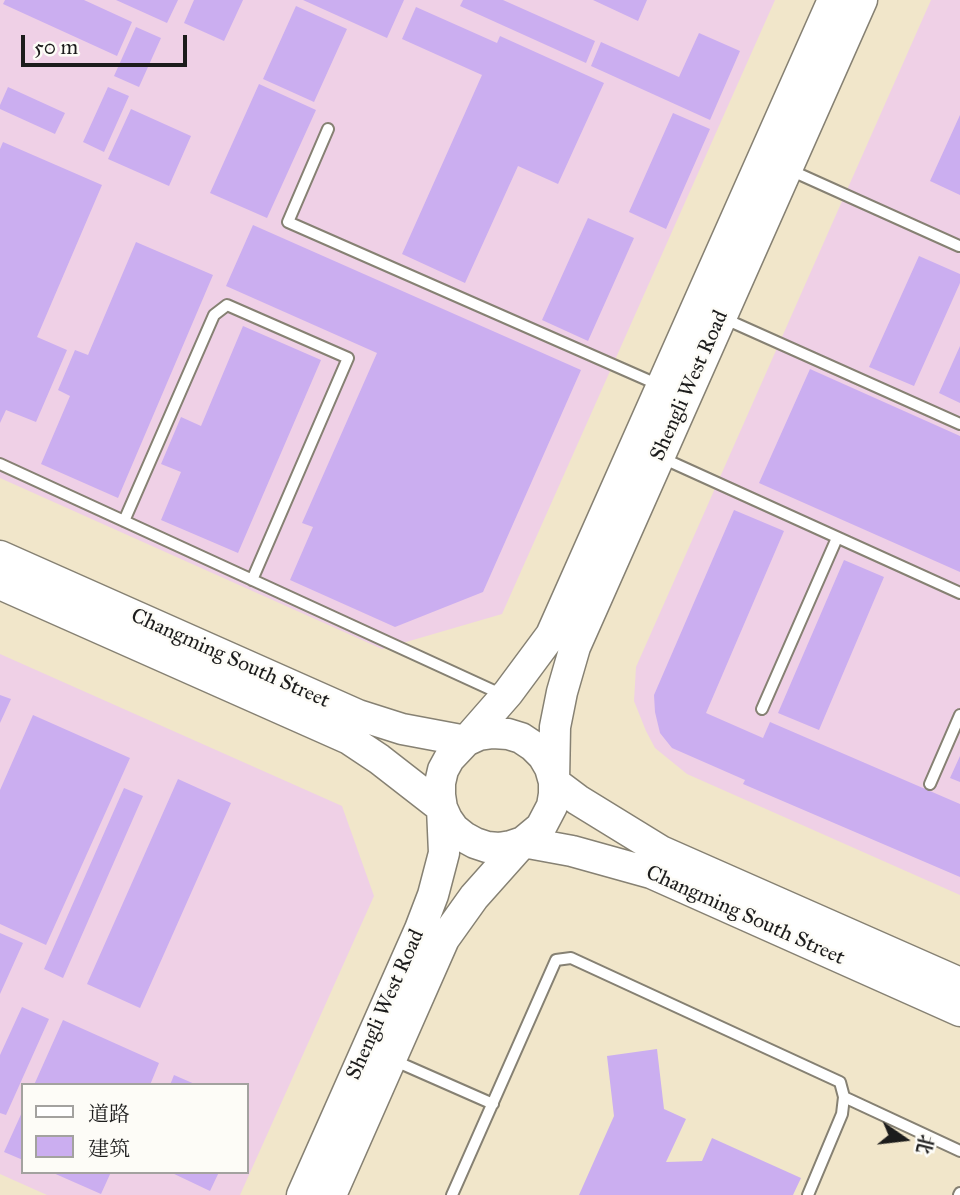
<!DOCTYPE html>
<html>
<head>
<meta charset="utf-8">
<style>
  body { margin:0 }
  #map { position:relative; width:960px; height:1195px; overflow:hidden; background:#f1e6ca; font-family:"IM FELL Great Primer","Noto Serif SC",serif }
  canvas { display:block }
  .legend { position:absolute; left:21px; top:1083px; width:228px; height:91px; box-sizing:border-box; background:#fdfcf7; border:2px solid #a3a29f; margin:0; padding:9px 12px; list-style:none; font-size:21px; color:#1c1c1c }
  .legend li { display:flex; align-items:center; gap:14px; height:35px }
  .legend b { width:35px; border:2px solid #a3a29f }
  .north { position:absolute; left:869px; top:1104px; width:70px; height:70px; -webkit-text-stroke:5px #fdfcf7; paint-order:stroke; rotate:104deg; font-size:19px; font-weight:700; line-height:28px; text-align:center; color:#1c1c1c }
  .north::after { content:''; display:block; margin:auto; width:24px; height:32px; background:#1c1c1c; clip-path:polygon(50% 0,100% 100%,50% 72%,0 100%) }
  .scale { position:absolute; left:21px; top:35px; width:166px; height:32px; box-sizing:border-box; border:4px solid #1c1c1c; border-top:0; padding-left:9px; font-size:21px; line-height:24px; white-space:nowrap; color:#1c1c1c; -webkit-text-stroke:5px #fdfcf7; paint-order:stroke }
</style>
</head>
<body>
<div id="map">
<canvas width="960" height="1195"></canvas>
<ul class="legend">
<li><b style="height:9px;background:#fff"></b>道路</li>
<li><b style="height:19px;background:#cbaef0"></b>建筑</li>
</ul>
<div class="north">北</div>
<div class="scale">50 m</div>
</div>
<script>
const ctx = document.querySelector('canvas').getContext('2d');
ctx.lineJoin = 'round';
function paint(path, color) {
  ctx.fillStyle = color;
  ctx.fill(path, 'evenodd');
}
function poly(rows) {
  const path = new Path2D();
  for (const r of rows) {
    path.moveTo(r[0], r[1]);
    for (let i = 2; i < r.length; i += 2) path.lineTo(r[i], r[i + 1]);
  }
  return path;
}
function trace(path, color, width, dash) {
  ctx.strokeStyle = color;
  ctx.lineWidth = width;
  ctx.lineCap = dash ? 'butt' : 'round';
  ctx.setLineDash(dash || []);
  ctx.stroke(path);
}
function write(font, color, halo, rows, align = 'center') {
  ctx.font = font + ' "IM FELL Great Primer",serif';
  ctx.lineWidth = 5;
  ctx.setLineDash([]);
  ctx.textBaseline = 'middle';
  ctx.strokeStyle = halo;
  ctx.fillStyle = color;
  for (const [text, x, y, turn = 0] of rows) {
    ctx.save();
    ctx.translate(x, y);
    ctx.rotate((+turn || 0) * Math.PI / 180);
    ctx.textAlign = isNaN(turn) ? turn : align;
    if (halo) ctx.strokeText(text, 0, 0);
    ctx.fillText(text, 0, 0);
    ctx.restore();
  }
}
const built = poly([
  [0,0,775,0,502,614,382,649,0,478],
  [931,0,960,0,960,895,687,774,655,748,646,731,634,701,636,667],
  [0,654,342,806,374,896,240,1195,47,1195,0,1174],
  [23,1085,247,1085,247,1172,23,1172]
]);
const building = poly([
  [5,0,84,0,132,22,117,56,3,4],
  [116,0,178,0,167,23],
  [194,0,243,0,224,41,184,23],
  [303,0,404,0,387,38],
  [463,0,503,0,595,41,586,63,460,6],
  [593,0,647,0,638,21],
  [296,6,347,29,314,102,263,79],
  [416,7,497,43,500,36,604,83,558,184,518,166,465,283,402,254,482,75,402,39],
  [136,27,161,38,139,87,114,76],
  [699,33,740,51,710,120,591,66,601,42,679,77],
  [259,84,316,110,267,218,210,193],
  [8,87,65,113,55,134,0,109,0,105],
  [108,87,129,96,104,152,83,142],
  [131,109,191,136,169,186,108,159],
  [673,113,710,129,666,229,629,212],
  [960,115,960,195,930,181],
  [3,142,102,185,37,337,67,350,36,422,6,410,0,423,0,149],
  [588,218,634,238,588,341,542,320],
  [253,225,581,370,483,592,395,627,290,580,313,527,302,523,377,353,226,286],
  [136,242,213,275,118,498,41,464,70,396,58,390,75,350,88,355],
  [919,256,960,274,960,283,914,386,869,367],
  [243,326,321,360,238,553,161,520,181,472,161,464,181,417,201,426],
  [960,346,960,403,939,393],
  [810,369,960,436,960,572,759,483],
  [734,510,784,531,706,713,763,738,770,722,960,804,960,877,743,784,745,780,672,748,660,733,655,712,654,695],
  [844,560,884,577,819,730,778,713],
  [0,695,11,699,0,723],
  [33,715,130,758,46,945,0,924,0,790],
  [960,756,960,782,950,778],
  [178,779,231,803,140,1008,87,984],
  [124,788,143,796,63,978,44,969],
  [0,933,23,943,0,994],
  [22,1007,49,1019,6,1115,0,1113,0,1055],
  [63,1020,159,1063,150,1085,34,1085],
  [657,1049,664,1109,686,1119,666,1162,702,1161,712,1138,801,1178,793,1195,579,1195,614,1116,607,1056],
  [174,1075,197,1085,170,1085],
  [23,1110,23,1160,4,1152],
  [51,1172,111,1172,101,1194],
  [170,1172,219,1172,210,1191]
]);
const lane = poly([
  [328,129,288,222,659,385],
  [790,170,959,246],
  [723,318,960,424],
  [660,457,960,593],
  [0,464,503,695],
  [124,521,214,315,227,305,348,358,252,580],
  [762,709,837,538],
  [930,784,960,715],
  [393,1060,493,1104],
  [844,1097,960,1151],
  [452,1195,556,960,571,958,840,1082,844,1097,842,1114,808,1195],
  [959,1195,960,1193]
]);
const secondary = poly([
  [862,0,575,647,562,692,555,727,554,782,578,800,661,851,960,983],
  [0,556,358,715,402,729,466,741,508,693,551,635,833,0],
  [0,584,349,739,379,759,442,808,447,819,454,829,464,837,475,843,487,847,499,848,511,846,523,842,541,827,552,806,554,794,554,782,550,768,543,756,533,746,521,738,508,734,493,733,479,735,466,741,449,759,443,770,440,783,440,795,442,808,444,853,433,895,420,929,302,1195],
  [331,1195,444,939,474,897,523,842,572,851,651,873,960,1011]
]);
const streetNames = [
  ["Shengli West Road",690,386,-66],
  ["Changming South Street",230,659,24],
  ["Changming South Street",745,916,24],
  ["Shengli West Road",386,1005,-66]
];
paint(built, '#efd0e6');
paint(building, '#cbaef0');
trace(lane, '#868173', 14);
trace(secondary, '#868173', 33);
trace(lane, '#fff', 10);
trace(secondary, '#fff', 30);
write('21px', '#1c1c1c', '#fdfcf7', streetNames);
</script>
</body>
</html>
